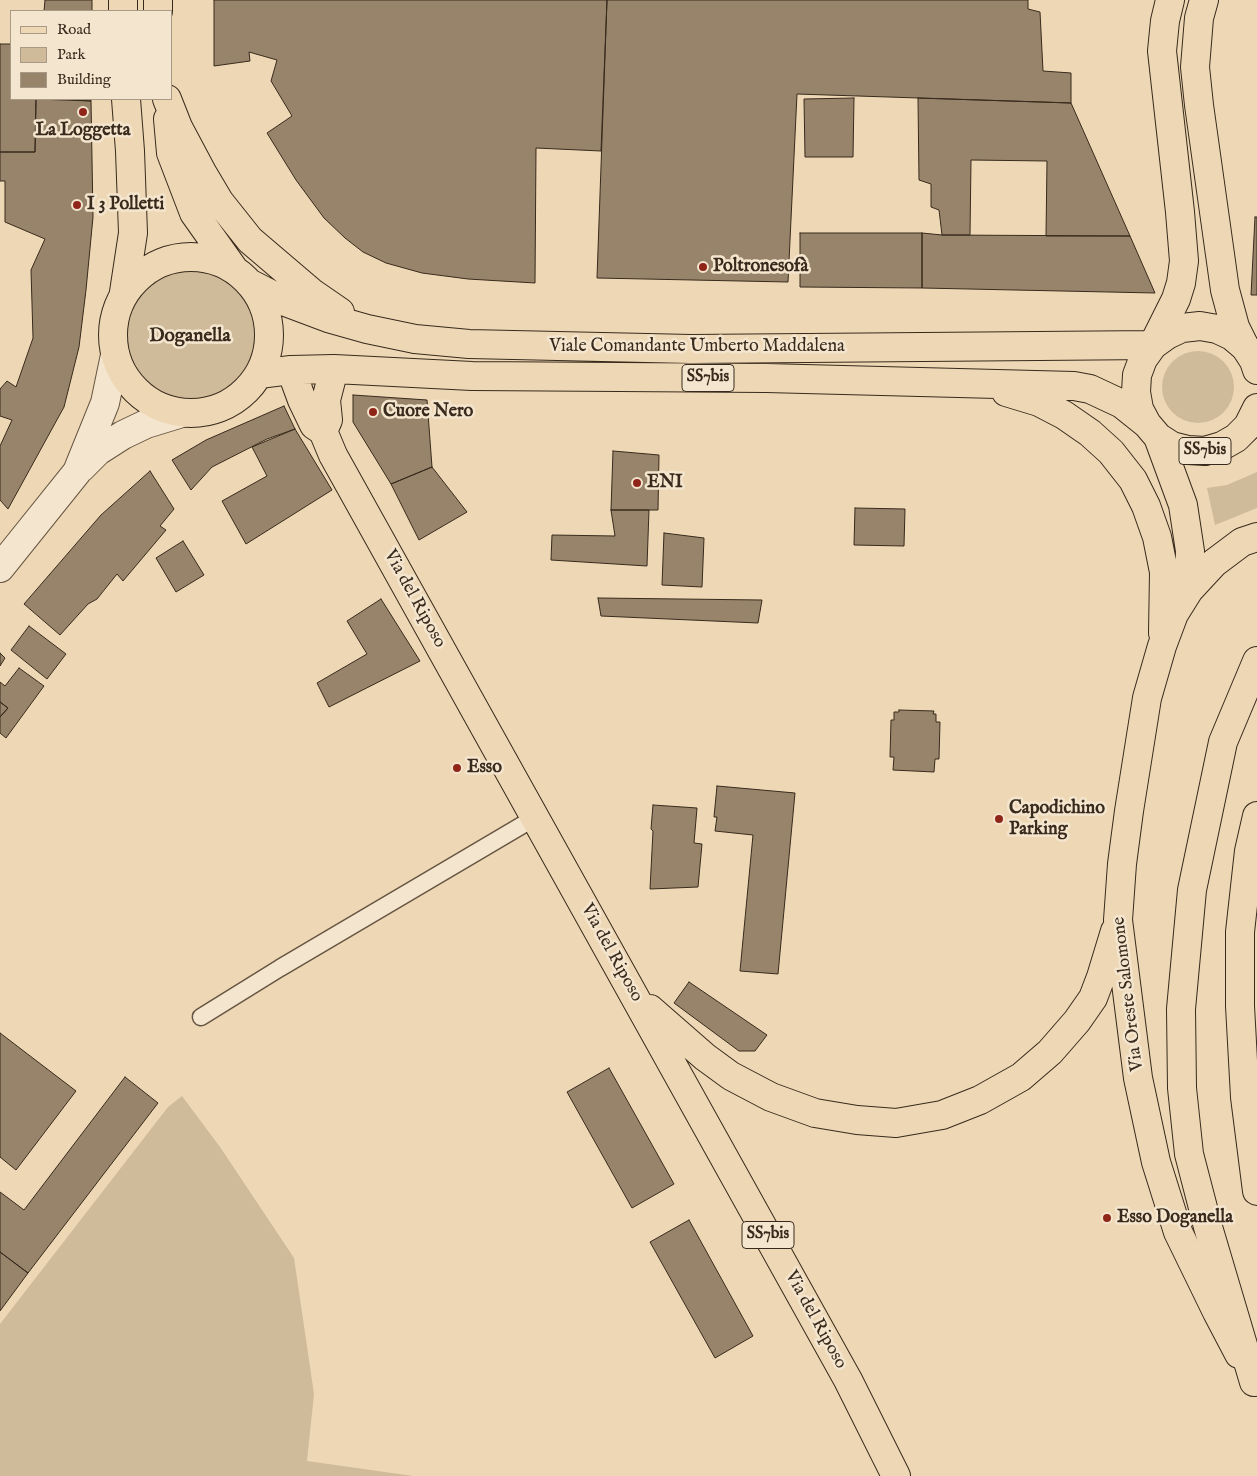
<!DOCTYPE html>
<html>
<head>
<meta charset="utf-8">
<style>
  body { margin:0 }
  #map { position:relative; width:1257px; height:1476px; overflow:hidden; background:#eed7b4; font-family:"IM FELL English",serif }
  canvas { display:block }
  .legend { position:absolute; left:10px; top:10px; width:162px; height:90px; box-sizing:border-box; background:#f4e5ce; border:1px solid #a99a87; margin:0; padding:6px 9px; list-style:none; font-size:15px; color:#382a1c }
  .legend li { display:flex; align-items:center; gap:10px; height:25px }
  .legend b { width:25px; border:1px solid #a99a87 }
</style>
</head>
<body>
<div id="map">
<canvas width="1257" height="1476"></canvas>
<ul class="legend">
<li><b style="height:6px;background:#eed7b4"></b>Road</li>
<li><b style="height:14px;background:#cfba9a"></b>Park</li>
<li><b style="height:14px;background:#97846b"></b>Building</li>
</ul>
</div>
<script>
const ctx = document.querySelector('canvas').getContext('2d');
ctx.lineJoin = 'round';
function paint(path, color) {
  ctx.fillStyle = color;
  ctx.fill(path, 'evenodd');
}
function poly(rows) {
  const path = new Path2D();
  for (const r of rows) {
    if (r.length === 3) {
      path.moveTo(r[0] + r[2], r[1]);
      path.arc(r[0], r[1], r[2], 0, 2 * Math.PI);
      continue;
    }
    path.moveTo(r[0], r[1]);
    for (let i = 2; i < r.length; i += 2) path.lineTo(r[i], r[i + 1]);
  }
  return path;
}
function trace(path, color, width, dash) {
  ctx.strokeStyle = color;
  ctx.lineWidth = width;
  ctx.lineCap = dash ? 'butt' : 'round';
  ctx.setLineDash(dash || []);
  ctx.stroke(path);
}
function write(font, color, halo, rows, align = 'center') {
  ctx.font = font + ' "IM FELL English",serif';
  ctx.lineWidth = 5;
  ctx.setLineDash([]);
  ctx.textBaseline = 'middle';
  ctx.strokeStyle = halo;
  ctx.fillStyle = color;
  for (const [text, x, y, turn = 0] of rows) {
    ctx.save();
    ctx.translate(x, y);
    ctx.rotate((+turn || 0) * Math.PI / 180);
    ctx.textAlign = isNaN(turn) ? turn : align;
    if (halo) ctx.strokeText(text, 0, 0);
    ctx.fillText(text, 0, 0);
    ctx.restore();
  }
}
const green = poly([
  [192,335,67],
  [1198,387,36],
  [1257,472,1257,508,1215,525,1207,488,1227,485],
  [182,1096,220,1147,294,1258,314,1394,307,1461,413,1476,0,1476,0,1324,168,1107]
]);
const building = poly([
  [45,0,92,0,92,11,44,11,45,0],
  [214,0,607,0,601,151,536,148,535,283,468,279,422,273,386,263,363,252,345,238,324,218,296,180,267,133,292,116,271,81,277,60,249,52,250,61,214,66,214,0],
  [607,0,1028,0,1028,9,1040,12,1043,71,1071,73,1071,103,797,94,788,282,597,278,607,0],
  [0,44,11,44,11,99,36,99,35,152,0,152,0,44],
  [854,98,853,157,805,157,804,99,854,98],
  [918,98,1071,103,1130,236,1046,236,1047,161,971,160,970,235,942,235,939,210,931,207,931,184,919,180,918,98],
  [36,99,91,101,93,217,86,290,79,347,64,407,8,509,0,500,0,446,12,420,0,416,0,389,7,381,16,387,33,338,31,270,45,239,5,222,5,181,0,181,0,152,35,152,36,99],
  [60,99,91,99,91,101,60,99],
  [1255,217,1257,217,1257,295,1251,295,1255,217],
  [800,233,922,233,922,288,800,287,800,233],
  [922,233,942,235,1130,236,1155,293,922,288,922,233],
  [353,395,427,400,432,467,391,484,353,422,353,395],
  [284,406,295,429,267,439,212,467,191,490,172,460,206,440,284,406],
  [295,429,332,490,246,544,222,501,267,476,252,447,295,429],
  [613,451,659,455,658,510,611,510,613,451],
  [432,467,467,512,419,540,391,484,432,467],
  [150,471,174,509,160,526,166,530,123,581,117,574,97,599,88,604,60,635,24,604,101,515,150,471],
  [855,508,905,509,904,546,854,545,855,508],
  [611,510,649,510,647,566,551,560,552,535,615,536,611,510],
  [664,533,704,538,702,587,662,585,664,533],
  [183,541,204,575,176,592,156,558,183,541],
  [598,598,762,600,758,623,601,616,598,598],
  [381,599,420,661,329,707,317,683,367,654,347,621,381,599],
  [29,626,66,654,47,679,11,650,29,626],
  [0,653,5,658,0,666,0,653],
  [19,668,44,686,6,738,0,733,0,717,8,708,0,702,0,682,5,686,19,668],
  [0,702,8,708,0,717,0,702],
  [899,710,934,711,933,714,936,714,936,722,940,722,939,759,935,759,934,772,893,770,894,757,890,757,891,720,894,720,894,712,899,712,899,710],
  [717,786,795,793,778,974,740,971,753,835,715,831,717,817,714,817,717,786],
  [653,805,697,808,694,843,702,844,698,887,650,889,653,831,651,829,653,805],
  [689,982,767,1035,755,1051,739,1051,674,1003,689,982],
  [0,1033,76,1091,16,1170,0,1157,0,1033],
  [609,1068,674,1184,632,1208,567,1092,609,1068],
  [125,1077,158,1103,28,1273,0,1252,0,1192,24,1210,125,1077],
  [689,1220,753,1336,715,1358,650,1242,689,1220],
  [0,1252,28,1273,0,1311,0,1252]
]);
const lane = poly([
  [201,1017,280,968,536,817]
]);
const street = poly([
  [81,468,98,451,123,435,146,424,182,413],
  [0,568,77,472,105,403,115,355]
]);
const primary = poly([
  [123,0,123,11],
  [158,0,158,11],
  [167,99,178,127,203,174,219,201,250,240,311,292,340,312],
  [168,119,171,153,194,213,233,268],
  [191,335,78],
  [251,284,288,303,328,318,367,329,415,339,469,344,691,349,1153,345],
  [124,292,133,233,130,151,126,99],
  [291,370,302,400,314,425,323,431,333,455,848,1380,896,1476],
  [259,374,291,370,334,369,472,376,766,378,1074,386,1090,389,1122,404,1147,424,1158,437,1172,446,1188,450,1205,451,1222,446,1236,438,1248,426,1257,408],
  [1006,392,1039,402,1064,415,1090,433,1111,452,1133,480,1146,506,1157,537,1164,572,1163,633],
  [1147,424,1139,409,1136,392,1137,375,1143,359,1153,345,1167,335,1182,328,1200,326,1217,329,1232,336,1245,347,1254,361,1257,370],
  [323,431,328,420,326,400,334,369],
  [1158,437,1183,505,1190,551,1189,590],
  [650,1009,705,1057,731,1076,771,1097,815,1113,857,1120,896,1123,942,1115,980,1100,1021,1077,1050,1052,1077,1021,1093,998,1101,977,1115,931],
  [1239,1354,1217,1312,1178,1232,1156,1162,1138,1078,1118,920,1122,864,1129,811,1147,698,1162,646,1174,614,1189,590,1214,563,1242,542,1257,537]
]);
const highway = poly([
  [1204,0,1199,18,1195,67,1199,105,1225,290,1235,327,1245,347],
  [1153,345,1176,299,1181,283,1184,261,1180,212,1162,51,1165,21,1170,0],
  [1257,816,1249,851,1240,932,1240,1006,1245,1097,1257,1191],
  [1254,1382,1208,1227,1189,1154,1182,1088,1181,1009,1192,890,1223,742,1257,661]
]);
const markers = [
  [83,112,5,"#8f2418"],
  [77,205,5,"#8f2418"],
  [703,267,5,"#8f2418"],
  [373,412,5,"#8f2418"],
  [637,483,5,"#8f2418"],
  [457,768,5,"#8f2418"],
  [999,819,5,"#8f2418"],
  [1107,1218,5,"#8f2418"]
];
const shields = [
  [708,378,52],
  [1205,451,52],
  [768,1235,52]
];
const shieldNames = [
  ["SS7bis",708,378],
  ["SS7bis",1205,451],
  ["SS7bis",768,1235]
];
const poiNames = [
  ["La Loggetta",83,131,"center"],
  ["I 3 Polletti",87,205],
  ["Poltronesofà",713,267],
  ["Cuore Nero",383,412],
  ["ENI",647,483],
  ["Esso",467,768],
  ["Capodichino",1009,809],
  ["Parking",1009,830],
  ["Esso Doganella",1117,1218]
];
const streetNames = [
  ["Viale Comandante Umberto Maddalena",697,347],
  ["Via del Riposo",414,599,61],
  ["Via del Riposo",611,953,61],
  ["Via Oreste Salomone",1129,994,-97],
  ["Via del Riposo",815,1320,61]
];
const neighbourhoodNames = [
  ["Doganella",190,337]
];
paint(green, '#cfba9a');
paint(building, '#97846b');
trace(building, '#382a1c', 1);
trace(lane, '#665542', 19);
trace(street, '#665542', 30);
trace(primary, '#382a1c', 30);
trace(highway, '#382a1c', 30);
trace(lane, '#f4e5ce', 16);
trace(street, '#f4e5ce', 28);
trace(primary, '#eed7b4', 28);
trace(highway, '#eed7b4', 28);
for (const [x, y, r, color] of markers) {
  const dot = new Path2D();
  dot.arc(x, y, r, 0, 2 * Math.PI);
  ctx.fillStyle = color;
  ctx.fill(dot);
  trace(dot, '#f4e5ce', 2);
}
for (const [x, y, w] of shields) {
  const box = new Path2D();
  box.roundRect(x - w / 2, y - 13.5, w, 27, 4);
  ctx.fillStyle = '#f4e5ce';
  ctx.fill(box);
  trace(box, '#382a1c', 1);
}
write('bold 16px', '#382a1c', null, shieldNames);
write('bold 18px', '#382a1c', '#f4e5ce', poiNames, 'left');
write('18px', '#382a1c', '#f4e5ce', streetNames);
write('bold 19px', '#382a1c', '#f4e5ce', neighbourhoodNames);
</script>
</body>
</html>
